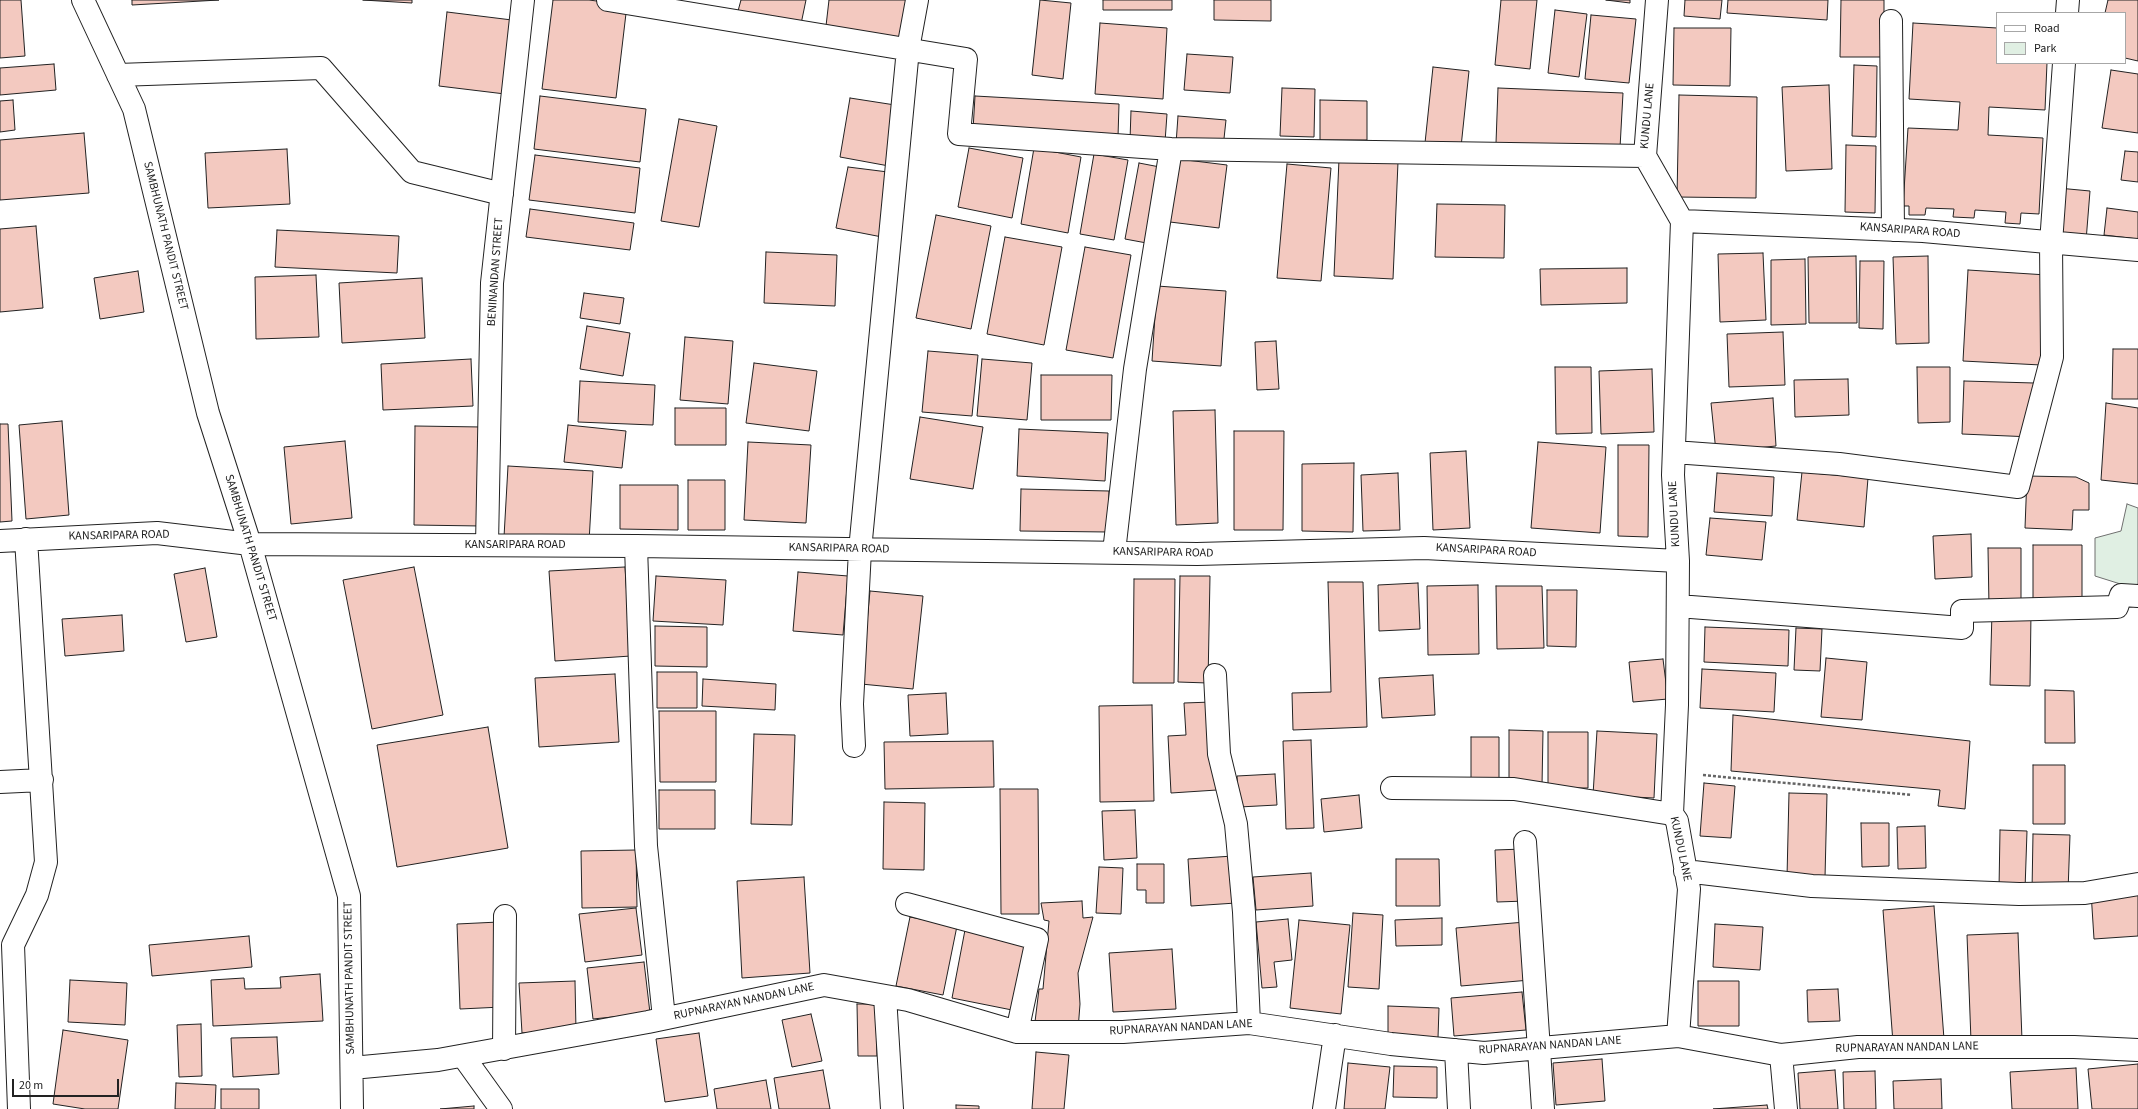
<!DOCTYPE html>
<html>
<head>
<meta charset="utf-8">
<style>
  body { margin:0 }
  #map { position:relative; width:2138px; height:1109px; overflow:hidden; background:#fff; font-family:"Source Sans 3",sans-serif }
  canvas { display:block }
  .legend { position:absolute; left:1996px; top:12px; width:130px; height:52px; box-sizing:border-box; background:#fff; border:1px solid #a7a7a7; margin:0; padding:5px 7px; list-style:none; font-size:12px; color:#222 }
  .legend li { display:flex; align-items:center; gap:8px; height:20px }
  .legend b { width:20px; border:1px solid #a7a7a7 }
  .scale { position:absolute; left:12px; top:1079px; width:107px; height:18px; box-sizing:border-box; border:2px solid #222; border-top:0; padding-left:5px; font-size:12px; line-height:14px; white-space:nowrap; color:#222; -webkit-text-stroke:3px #fff; paint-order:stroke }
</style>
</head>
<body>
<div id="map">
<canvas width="2138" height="1109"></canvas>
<ul class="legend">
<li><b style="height:5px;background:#fff"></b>Road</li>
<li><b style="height:11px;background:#e0efe3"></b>Park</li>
</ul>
<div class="scale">20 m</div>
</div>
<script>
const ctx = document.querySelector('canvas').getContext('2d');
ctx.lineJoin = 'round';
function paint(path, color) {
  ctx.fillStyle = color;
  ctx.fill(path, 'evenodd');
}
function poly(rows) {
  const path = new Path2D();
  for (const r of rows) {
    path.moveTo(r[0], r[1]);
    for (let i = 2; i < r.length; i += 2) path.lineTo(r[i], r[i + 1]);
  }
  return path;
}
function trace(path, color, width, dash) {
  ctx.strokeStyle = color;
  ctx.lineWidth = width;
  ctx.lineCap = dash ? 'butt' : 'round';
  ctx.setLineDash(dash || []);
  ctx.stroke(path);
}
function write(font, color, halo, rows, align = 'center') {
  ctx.font = font + ' "Source Sans 3",sans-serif';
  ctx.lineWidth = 3;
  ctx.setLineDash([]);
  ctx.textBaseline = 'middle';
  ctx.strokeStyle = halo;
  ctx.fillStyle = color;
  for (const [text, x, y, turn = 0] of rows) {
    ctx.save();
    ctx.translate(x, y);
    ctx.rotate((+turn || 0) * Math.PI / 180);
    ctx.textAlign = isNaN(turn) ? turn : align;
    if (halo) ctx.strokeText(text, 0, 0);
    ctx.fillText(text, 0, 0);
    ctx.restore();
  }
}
const green = poly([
  [2127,504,2138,508,2138,584,2130,587,2095,576,2095,538,2121,531,2127,504]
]);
const building = poly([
  [0,0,21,0,25,56,0,58,0,0],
  [132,0,219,0,132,5,132,0],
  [363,0,412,0,412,3,363,0],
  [553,0,589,0,627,5,616,98,542,89,553,0],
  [741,0,806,0,801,24,738,11,741,0],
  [829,0,910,0,903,41,826,26,829,0],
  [1040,0,1071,3,1063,79,1032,75,1040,0],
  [1103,0,1172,0,1172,10,1103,10,1103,0],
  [1214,0,1271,0,1271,21,1214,20,1214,0],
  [1501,0,1537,0,1530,69,1495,65,1501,0],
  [1606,0,1630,0,1630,3,1606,0],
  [1685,0,1722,0,1720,19,1684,16,1685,0],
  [1728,0,1828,0,1827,20,1727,13,1728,0],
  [1841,0,1884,0,1884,57,1840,57,1841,0],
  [2108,0,2138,0,2138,61,2125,58,2125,13,2105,13,2108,0],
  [1555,10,1587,14,1579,77,1548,73,1555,10],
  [447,12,512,20,505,94,439,86,447,12],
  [1591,15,1636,19,1629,83,1585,79,1591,15],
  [1100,23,1167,28,1163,99,1095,94,1100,23],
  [1913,23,1997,28,1997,63,2047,63,2045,110,1989,107,1988,135,2043,138,2039,214,2021,213,2020,224,2005,223,2006,212,1975,210,1974,218,1953,217,1954,209,1926,208,1925,215,1909,215,1909,206,1903,206,1908,128,1958,130,1960,102,1909,99,1913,23],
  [1674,28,1731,28,1730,86,1673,85,1674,28],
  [1187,54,1233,57,1230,93,1184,90,1187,54],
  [54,64,56,90,0,95,0,68,54,64],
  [1854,65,1877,66,1876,137,1852,136,1854,65],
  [1433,67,1469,71,1461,147,1425,143,1433,67],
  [2111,70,2138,74,2138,133,2102,128,2111,70],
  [1829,85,1832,169,1786,171,1782,87,1829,85],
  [1282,88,1315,89,1314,137,1280,136,1282,88],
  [1498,88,1623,93,1620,148,1496,143,1498,88],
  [1679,95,1757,97,1756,198,1677,197,1679,95],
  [540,96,646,109,640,162,534,149,540,96],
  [975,96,1119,104,1118,137,973,130,975,96],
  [850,98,895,105,889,166,840,157,850,98],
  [13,100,15,130,0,132,0,101,13,100],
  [1320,100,1367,101,1367,140,1320,140,1320,100],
  [1131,111,1167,114,1165,142,1130,140,1131,111],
  [1178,116,1226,120,1223,148,1176,144,1178,116],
  [679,119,717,126,699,227,661,221,679,119],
  [84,133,89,193,0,200,0,140,84,133],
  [1846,145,1876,146,1875,213,1845,212,1846,145],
  [969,148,1023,158,1012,218,958,207,969,148],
  [1034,148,1081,157,1068,233,1021,224,1034,148],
  [287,149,290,204,208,208,205,153,287,149],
  [2125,151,2138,152,2138,182,2121,180,2125,151],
  [1094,154,1128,160,1114,240,1080,234,1094,154],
  [535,155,640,168,635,213,529,200,535,155],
  [1178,159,1227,165,1219,228,1170,222,1178,159],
  [1339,159,1398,162,1393,279,1334,276,1339,159],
  [1139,163,1165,168,1152,244,1125,239,1139,163],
  [1287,164,1331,168,1321,281,1277,278,1287,164],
  [848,167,888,172,882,237,836,228,848,167],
  [2058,188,2090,191,2086,241,2054,239,2058,188],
  [1437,204,1505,205,1504,258,1435,257,1437,204],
  [2107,208,2138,212,2138,239,2104,235,2107,208],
  [530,209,634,223,630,250,526,237,530,209],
  [936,215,991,226,971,329,916,318,936,215],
  [36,226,43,308,0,312,0,229,36,226],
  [277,230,399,236,397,273,275,267,277,230],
  [1005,237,1062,247,1044,345,987,334,1005,237],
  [1085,247,1131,255,1113,358,1066,350,1085,247],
  [766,252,837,255,835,306,764,303,766,252],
  [1763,253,1766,320,1720,322,1718,254,1763,253],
  [1856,256,1857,323,1809,323,1808,257,1856,256],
  [1928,256,1929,343,1896,344,1893,257,1928,256],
  [1805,259,1806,324,1771,325,1771,260,1805,259],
  [1860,261,1884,261,1883,329,1859,328,1860,261],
  [1627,268,1627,303,1541,305,1540,269,1627,268],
  [1968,270,2047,275,2041,365,1963,361,1968,270],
  [138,271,144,312,100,319,94,278,138,271],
  [316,275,319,337,256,339,255,277,316,275],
  [422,278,425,338,342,343,339,283,422,278],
  [1157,286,1226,291,1221,366,1152,361,1157,286],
  [584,293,624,298,620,324,580,318,584,293],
  [587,326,630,333,623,376,580,369,587,326],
  [1783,332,1785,385,1729,387,1727,334,1783,332],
  [685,337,733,341,728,404,680,400,685,337],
  [1276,341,1279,389,1257,390,1255,342,1276,341],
  [2113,349,2138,349,2138,399,2112,399,2113,349],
  [928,351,978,355,972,416,922,412,928,351],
  [471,359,473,406,383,410,381,364,471,359],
  [982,359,1032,363,1027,420,977,416,982,359],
  [754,363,817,371,809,431,746,423,754,363],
  [1555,367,1591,367,1592,433,1556,434,1555,367],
  [1917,367,1950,367,1950,422,1918,423,1917,367],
  [1652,369,1654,432,1601,434,1599,371,1652,369],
  [1041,375,1112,375,1111,420,1041,420,1041,375],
  [1848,379,1849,415,1795,417,1794,380,1848,379],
  [580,381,655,385,653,425,578,422,580,381],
  [1964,381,2034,383,2032,437,1962,434,1964,381],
  [1773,398,1776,446,1716,452,1711,403,1773,398],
  [2106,403,2138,408,2138,484,2101,480,2106,403],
  [675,408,726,408,726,445,675,445,675,408],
  [1215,410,1218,523,1176,525,1173,411,1215,410],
  [920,417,983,427,973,489,910,479,920,417],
  [62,421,69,515,26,519,19,425,62,421],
  [0,424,8,424,12,521,0,522,0,424],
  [568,425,626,431,622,468,564,462,568,425],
  [415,426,482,427,481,526,414,525,415,426],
  [1019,429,1108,433,1105,481,1017,476,1019,429],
  [1234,431,1284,431,1283,530,1234,530,1234,431],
  [345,441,352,518,291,524,284,447,345,441],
  [748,442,811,445,806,523,744,520,748,442],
  [1538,442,1606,447,1600,533,1531,528,1538,442],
  [1618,445,1649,445,1648,537,1618,536,1618,445],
  [1466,451,1470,528,1433,530,1430,453,1466,451],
  [1354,463,1353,532,1302,531,1302,464,1354,463],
  [508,466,593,471,589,542,504,537,508,466],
  [1802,472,1868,478,1864,527,1797,520,1802,472],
  [1398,473,1400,530,1363,531,1361,475,1398,473],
  [1717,473,1774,477,1772,516,1714,512,1717,473],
  [2027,476,2076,477,2089,483,2089,510,2073,510,2072,530,2025,528,2027,476],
  [688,480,725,480,725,530,688,530,688,480],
  [620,485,678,485,678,530,620,529,620,485],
  [1021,489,1109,491,1108,532,1020,531,1021,489],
  [1710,518,1766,522,1762,560,1706,555,1710,518],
  [1971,534,1972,577,1935,579,1933,536,1971,534],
  [2033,545,2082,545,2082,607,2033,607,2033,545],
  [1988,548,2021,548,2021,607,1989,607,1988,548],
  [414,567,443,715,372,729,343,580,414,567],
  [625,567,631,656,555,661,549,571,625,567],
  [205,568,217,637,186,642,174,574,205,568],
  [798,572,848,576,843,635,793,631,798,572],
  [656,576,726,580,723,625,653,621,656,576],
  [1180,576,1210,576,1208,683,1178,682,1180,576],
  [1134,579,1175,579,1174,683,1133,683,1134,579],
  [1328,582,1363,582,1367,727,1293,730,1292,693,1331,692,1328,582],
  [1418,583,1420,629,1379,631,1378,585,1418,583],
  [1478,585,1479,654,1428,655,1427,586,1478,585],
  [1496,586,1542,586,1544,648,1497,649,1496,586],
  [1547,590,1577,590,1576,647,1547,646,1547,590],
  [870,591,923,596,913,689,861,684,870,591],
  [1992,612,2031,613,2030,686,1990,685,1992,612],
  [122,615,124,651,65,656,62,619,122,615],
  [655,626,707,627,707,667,655,666,655,626],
  [1705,627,1789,630,1788,666,1704,662,1705,627],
  [1796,628,1822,629,1820,671,1794,670,1796,628],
  [1826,658,1867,662,1862,720,1821,717,1826,658],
  [1663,659,1668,699,1633,702,1629,662,1663,659],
  [1702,669,1776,673,1774,712,1700,708,1702,669],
  [657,672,697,672,697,708,657,708,657,672],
  [615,674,619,742,539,747,535,678,615,674],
  [1433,675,1435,715,1382,718,1379,678,1433,675],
  [703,679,776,684,775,710,702,706,703,679],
  [2045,690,2074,691,2075,743,2045,743,2045,690],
  [946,693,948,734,910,736,908,695,946,693],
  [1212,702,1217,790,1171,793,1168,736,1186,735,1184,703,1212,702],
  [1152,705,1154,801,1100,802,1099,706,1152,705],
  [659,711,716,711,716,782,660,782,659,711],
  [1733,715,1970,741,1965,809,1938,806,1940,790,1731,771,1733,715],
  [488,727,508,848,397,867,377,745,488,727],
  [1509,730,1543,731,1542,786,1509,786,1509,730],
  [1597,731,1657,734,1654,798,1593,795,1597,731],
  [1548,732,1588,732,1588,788,1548,788,1548,732],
  [754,734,795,735,792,825,751,824,754,734],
  [1471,737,1499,737,1499,782,1471,782,1471,737],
  [1311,740,1314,828,1286,829,1283,741,1311,740],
  [993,741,994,787,885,789,884,742,993,741],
  [2033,765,2065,765,2065,824,2033,824,2033,765],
  [1275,774,1277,805,1239,807,1237,776,1275,774],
  [1704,783,1735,786,1731,838,1700,836,1704,783],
  [1000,789,1038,789,1039,914,1001,914,1000,789],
  [659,790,715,790,715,829,659,829,659,790],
  [1789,793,1827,794,1825,878,1787,877,1789,793],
  [1359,795,1362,828,1324,832,1321,799,1359,795],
  [884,802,925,803,924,870,883,869,884,802],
  [1135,810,1137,858,1104,860,1102,811,1135,810],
  [1861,823,1889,823,1889,866,1862,867,1861,823],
  [1925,826,1926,868,1898,869,1897,827,1925,826],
  [2000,830,2027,831,2025,890,1999,889,2000,830],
  [2033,834,2070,835,2068,892,2032,891,2033,834],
  [1523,849,1526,901,1497,902,1495,850,1523,849],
  [636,850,637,907,582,908,581,851,636,850],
  [1233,856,1236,903,1191,906,1188,859,1233,856],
  [1396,859,1439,859,1440,906,1396,906,1396,859],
  [1137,864,1164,864,1164,903,1146,903,1146,890,1137,890,1137,864],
  [1099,867,1123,868,1121,914,1096,913,1099,867],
  [1311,873,1313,906,1256,910,1253,877,1311,873],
  [804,877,810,973,742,978,737,881,804,877],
  [2138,889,2138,936,2094,939,2091,892,2138,889],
  [1082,901,1083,918,1093,917,1078,973,1080,1004,1078,1030,1034,1030,1039,989,1043,989,1049,921,1044,920,1041,903,1082,901],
  [1934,906,1944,1039,1893,1043,1883,910,1934,906],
  [636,908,642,955,585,962,579,914,636,908],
  [1353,913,1383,915,1379,989,1348,987,1353,913],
  [910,917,957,926,943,995,896,986,910,917],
  [1442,918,1442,945,1396,946,1395,920,1442,918],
  [1288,919,1292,960,1274,962,1277,987,1262,988,1256,922,1288,919],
  [1299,920,1350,925,1341,1014,1290,1008,1299,920],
  [499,922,502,1007,460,1009,457,924,499,922],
  [1525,922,1530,980,1461,986,1456,928,1525,922],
  [1715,924,1763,927,1760,970,1713,967,1715,924],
  [965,930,1030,943,1017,1011,952,998,965,930],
  [2018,933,2022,1040,1971,1041,1967,935,2018,933],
  [249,936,252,967,152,976,149,945,249,936],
  [1172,949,1176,1009,1113,1012,1109,953,1172,949],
  [644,962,650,1013,593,1019,587,968,644,962],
  [320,974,323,1021,213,1026,211,980,244,978,245,989,281,988,280,977,320,974],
  [70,980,127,983,125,1025,68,1022,70,980],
  [575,981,576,1030,522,1033,519,983,575,981],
  [1698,981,1739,981,1739,1026,1698,1026,1698,981],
  [1838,989,1840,1021,1808,1022,1807,990,1838,989],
  [1522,992,1526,1030,1454,1036,1451,998,1522,992],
  [857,1004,876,1004,877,1056,858,1056,857,1004],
  [1388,1006,1439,1008,1438,1038,1388,1037,1388,1006],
  [811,1014,822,1061,792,1067,782,1020,811,1014],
  [201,1024,202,1076,179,1077,177,1025,201,1024],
  [63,1030,128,1040,118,1109,85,1109,53,1104,63,1030],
  [699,1033,708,1096,665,1102,656,1039,699,1033],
  [277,1037,279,1074,233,1077,231,1038,277,1037],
  [1036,1052,1069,1055,1064,1109,1032,1109,1036,1052],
  [1602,1059,1605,1101,1556,1105,1553,1063,1602,1059],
  [1348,1063,1390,1067,1385,1109,1344,1109,1348,1063],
  [2138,1064,2138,1109,2092,1109,2088,1069,2138,1064],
  [1394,1066,1437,1067,1437,1098,1393,1097,1394,1066],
  [2076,1068,2078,1109,2012,1109,2010,1072,2076,1068],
  [823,1070,830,1109,779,1109,774,1078,823,1070],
  [1835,1070,1838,1109,1800,1109,1798,1073,1835,1070],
  [1875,1071,1876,1109,1844,1109,1843,1072,1875,1071],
  [1941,1079,1942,1109,1894,1109,1893,1081,1941,1079],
  [766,1080,771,1109,717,1109,714,1089,766,1080],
  [176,1083,216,1085,215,1109,175,1109,176,1083],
  [221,1089,259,1089,259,1109,221,1109,221,1089],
  [956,1105,979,1106,979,1109,956,1109,956,1105],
  [1767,1105,1768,1109,1713,1109,1767,1105],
  [474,1106,474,1109,440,1109,474,1106]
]);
const path = poly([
  [1703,775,1912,795]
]);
const minor = poly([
  [83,0,134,109,208,413,250,544,349,896,352,1109],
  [608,0,966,59,959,134,1171,149,1645,156],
  [1657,0,1645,156,1682,221,1673,475,1678,561,1677,705,1672,814,1677,821,1689,889,1678,1036],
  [2067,13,2068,0],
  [1891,21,1893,230],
  [118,75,321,68,412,172,502,194],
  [1682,221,1923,231,2138,250],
  [1674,452,1839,464,2018,487,2052,357,2051,243,2064,63],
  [0,541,157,533,250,544,636,546,1197,554,1424,548,1678,561],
  [487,545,492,283,523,0],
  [636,546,646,846,664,1018],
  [1114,552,1135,369,1171,149],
  [1678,606,1962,628,1962,611,2117,607,2121,595,2138,596],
  [1215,675,1219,754,1236,824,1244,912,1249,1023],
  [854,746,852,704,860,550,908,49,917,0],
  [0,782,42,780],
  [1392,788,1514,789,1672,814],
  [1525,842,1543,1109],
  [1685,871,1812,886,2019,894,2085,893,2138,884],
  [907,904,1037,939,1017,1032],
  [885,996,892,1109],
  [504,1049,505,916],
  [1456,1050,1459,1109],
  [1781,1055,1786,1109],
  [463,1056,501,1109],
  [352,1068,438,1060,648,1022,824,985,908,1000,1017,1032,1123,1032,1249,1023,1391,1044,1484,1053,1678,1036,1781,1055,1858,1047,2074,1047,2138,1050],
  [19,1109,13,945,37,895,46,862,26,539],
  [1324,1109,1335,1035]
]);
const streetNames = [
  ["KUNDU LANE",1648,116,-85],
  ["KANSARIPARA ROAD",1910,231,4],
  ["SAMBHUNATH PANDIT STREET",165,236,76],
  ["BENINANDAN STREET",496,272,-86],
  ["KUNDU LANE",1675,514,-93],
  ["KANSARIPARA ROAD",119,536,-1],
  ["KANSARIPARA ROAD",515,545],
  ["SAMBHUNATH PANDIT STREET",250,548,73],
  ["KANSARIPARA ROAD",839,549,1],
  ["KANSARIPARA ROAD",1486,551,3],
  ["KANSARIPARA ROAD",1163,553,1],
  ["KUNDU LANE",1680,849,78],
  ["SAMBHUNATH PANDIT STREET",350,978,-91],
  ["RUPNARAYAN NANDAN LANE",744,1002,-12],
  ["RUPNARAYAN NANDAN LANE",1181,1028,-3],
  ["RUPNARAYAN NANDAN LANE",1550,1046,-4],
  ["RUPNARAYAN NANDAN LANE",1907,1048,-1]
];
paint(green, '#e0efe3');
trace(green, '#6f6f6f', 1);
paint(building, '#f3c9c0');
trace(building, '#222', 1);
trace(minor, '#222', 24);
trace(path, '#646464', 2.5, [3, 2]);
trace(minor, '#fff', 22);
write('12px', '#222', '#fff', streetNames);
</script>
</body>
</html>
